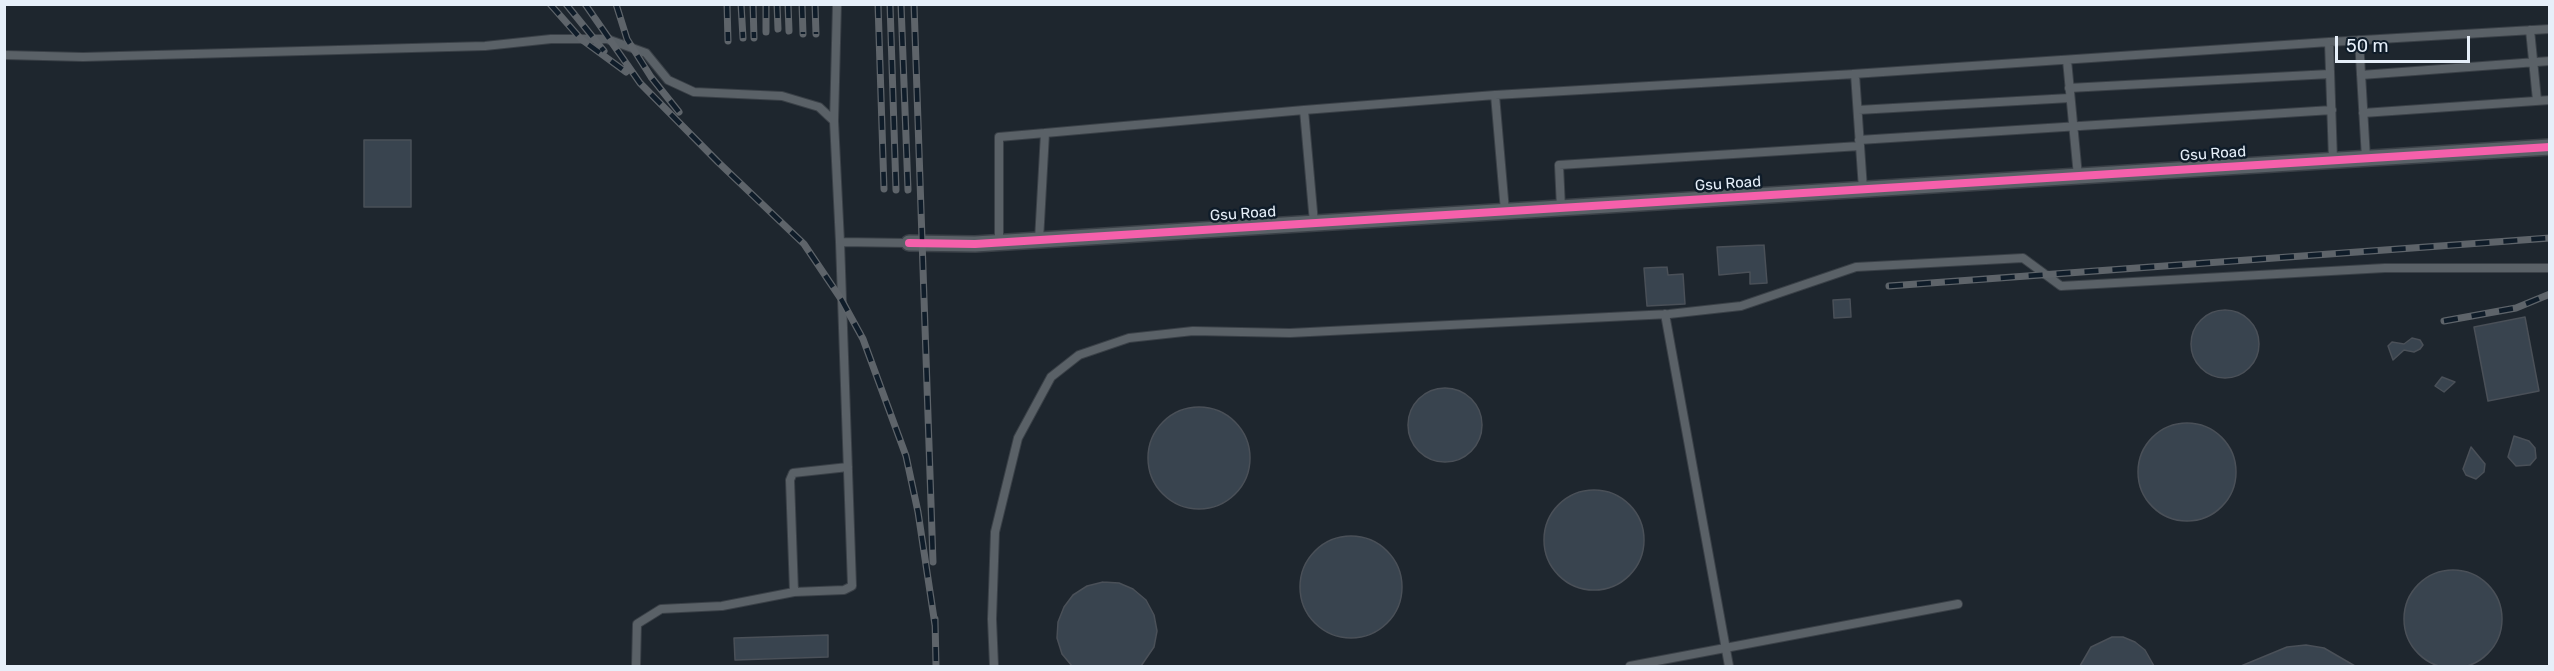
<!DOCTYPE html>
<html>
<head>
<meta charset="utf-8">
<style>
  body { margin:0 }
  #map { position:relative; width:2554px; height:671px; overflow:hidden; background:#1e262e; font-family:Rubik,sans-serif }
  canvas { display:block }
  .frame { position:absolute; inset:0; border:6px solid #e6eff9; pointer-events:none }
  .scale { position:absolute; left:2335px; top:36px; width:135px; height:27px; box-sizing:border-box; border:3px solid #e6eff9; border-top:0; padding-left:8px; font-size:18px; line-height:21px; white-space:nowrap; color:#e6eff9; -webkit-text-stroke:4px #0f1c29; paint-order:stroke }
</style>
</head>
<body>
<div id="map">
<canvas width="2554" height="671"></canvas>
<div class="frame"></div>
<div class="scale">50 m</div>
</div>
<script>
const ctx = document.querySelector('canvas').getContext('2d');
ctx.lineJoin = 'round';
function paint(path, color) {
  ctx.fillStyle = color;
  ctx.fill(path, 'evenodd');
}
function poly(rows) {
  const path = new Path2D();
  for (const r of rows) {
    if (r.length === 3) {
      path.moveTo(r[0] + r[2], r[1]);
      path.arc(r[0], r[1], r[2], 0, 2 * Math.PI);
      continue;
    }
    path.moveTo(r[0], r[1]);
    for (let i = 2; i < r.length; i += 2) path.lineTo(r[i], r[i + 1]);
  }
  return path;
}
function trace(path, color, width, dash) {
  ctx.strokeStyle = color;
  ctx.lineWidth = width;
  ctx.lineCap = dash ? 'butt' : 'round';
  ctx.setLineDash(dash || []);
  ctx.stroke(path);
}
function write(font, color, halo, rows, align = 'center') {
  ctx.font = font + ' Rubik,sans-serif';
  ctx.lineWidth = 5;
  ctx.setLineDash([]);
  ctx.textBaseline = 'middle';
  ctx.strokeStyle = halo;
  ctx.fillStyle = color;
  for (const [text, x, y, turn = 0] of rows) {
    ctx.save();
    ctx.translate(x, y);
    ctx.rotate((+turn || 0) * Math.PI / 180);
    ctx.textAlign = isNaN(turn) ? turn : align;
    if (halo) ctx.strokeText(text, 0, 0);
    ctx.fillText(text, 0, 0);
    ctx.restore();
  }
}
const building = poly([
  [364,140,411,140,411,207,364,207,364,140],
  [1764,245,1767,283,1750,284,1750,272,1719,275,1717,247,1764,245],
  [1667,267,1668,275,1683,274,1685,304,1647,306,1644,268,1667,267],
  [1850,299,1851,317,1834,318,1833,300,1850,299],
  [2225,344,34],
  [2525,317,2539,391,2488,401,2474,327,2525,317],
  [2412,338,2420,340,2423,345,2420,349,2414,352,2404,350,2393,360,2388,346,2392,342,2404,344,2412,338],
  [2442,377,2455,382,2444,392,2435,386,2442,377],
  [1445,425,37],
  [1199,458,51],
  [2187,472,49],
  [2514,436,2529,441,2535,448,2536,458,2530,465,2516,466,2508,457,2514,436],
  [2471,447,2485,464,2484,472,2476,479,2466,475,2463,469,2471,447],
  [1594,540,50],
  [1351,587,51],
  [2453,619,49],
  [1103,582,1119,583,1133,589,1146,600,1154,615,1157,631,1154,647,1141,666,1072,666,1062,654,1057,638,1058,622,1064,607,1073,595,1087,586,1103,582],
  [828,635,828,657,735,660,734,638,828,635],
  [2112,637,2123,637,2135,642,2145,650,2154,666,2080,666,2091,647,2112,637],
  [2306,645,2324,648,2355,666,2241,666,2287,647,2306,645]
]);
const service = poly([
  [2530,30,2537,100],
  [2359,40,2366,158],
  [4,55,83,57,485,46,551,39,607,39,646,53,668,80,694,92,782,96,819,107,834,121,840,242,909,243],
  [2067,60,2078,176],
  [1853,74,2329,42],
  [2361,75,2550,61],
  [2069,88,2330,74],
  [1495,95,1855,74,1863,189],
  [1304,110,1495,95,1505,211],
  [1858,110,2070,98],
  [2363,113,2550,100],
  [834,121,837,4],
  [1859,140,2332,110],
  [2333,160,2329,42,2550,29],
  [1561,208,1559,165,1860,146],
  [1039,240,1045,133,1304,110,1314,223],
  [999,243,999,137,1045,133],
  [1665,314,1729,666],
  [794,592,790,480,793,473,848,467],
  [636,666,637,624,661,609,722,606,794,592,844,590,852,586,840,242],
  [994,666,992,619,995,532,1018,438,1051,377,1079,355,1129,338,1193,331,1290,333,1669,314,1741,306,1856,267,2023,258,2061,286,2385,268,2550,268],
  [1630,666,1958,604]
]);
const minor = poly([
  [909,243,975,244,2550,147]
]);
const rail = poly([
  [550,4,581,39,626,72],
  [566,4,604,51],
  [585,4,640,83,718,162,804,244,841,299,863,339,906,456,918,512,935,625],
  [616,4,627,39,651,77,679,112],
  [727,4,728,41],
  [741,4,743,38],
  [753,4,754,38],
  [766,4,766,32],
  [777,4,778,29],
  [788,4,789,31],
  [802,4,803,34],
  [815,4,816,34],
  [878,4,884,189],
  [890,4,896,190],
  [901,4,908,190],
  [914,4,933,562],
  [1889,286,2550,238],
  [2444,321,2516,308,2550,294],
  [935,619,936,666]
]);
const cycleway = poly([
  [909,243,975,244,2550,147]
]);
const streetNames = [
  ["Gsu Road",2213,154,-4],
  ["Gsu Road",1728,184,-4],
  ["Gsu Road",1243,214,-4]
];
paint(building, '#39444f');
trace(building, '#4a5058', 1.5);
trace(service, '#3a4047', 10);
trace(minor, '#3a4047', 18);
trace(service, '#5a6167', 8);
trace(minor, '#5a6167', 15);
trace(rail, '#5e646a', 7);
trace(rail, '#0f1c29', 4.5, [14]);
trace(cycleway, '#f560ab', 8);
write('15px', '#e6eff9', '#0f1c29', streetNames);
</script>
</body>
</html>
